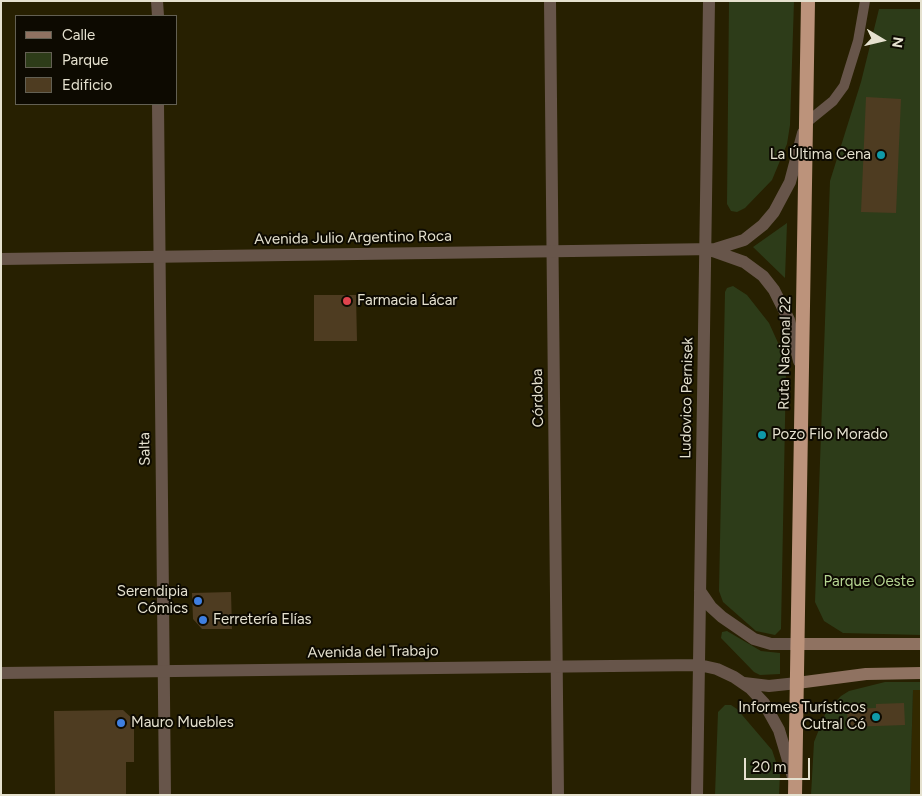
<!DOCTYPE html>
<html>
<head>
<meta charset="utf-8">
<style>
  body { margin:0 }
  #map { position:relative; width:922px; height:796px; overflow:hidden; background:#272001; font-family:Figtree,sans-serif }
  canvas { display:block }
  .frame { position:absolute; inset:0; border:2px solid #e5e1cf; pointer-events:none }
  .legend { position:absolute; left:15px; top:15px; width:162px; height:90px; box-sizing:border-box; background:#0d0a01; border:1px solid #636053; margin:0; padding:6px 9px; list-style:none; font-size:15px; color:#e5e1cf }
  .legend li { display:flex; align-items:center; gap:10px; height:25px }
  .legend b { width:25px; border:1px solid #636053 }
  .north { position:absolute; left:857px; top:15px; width:50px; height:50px; -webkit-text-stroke:4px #0d0a01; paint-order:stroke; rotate:99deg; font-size:14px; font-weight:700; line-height:20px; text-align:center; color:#e5e1cf }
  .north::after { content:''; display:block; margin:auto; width:18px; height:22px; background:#e5e1cf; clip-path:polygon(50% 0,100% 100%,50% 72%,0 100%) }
  .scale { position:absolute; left:744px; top:758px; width:66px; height:22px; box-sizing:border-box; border:2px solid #e5e1cf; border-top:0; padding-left:6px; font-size:15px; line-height:18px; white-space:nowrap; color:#e5e1cf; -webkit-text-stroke:4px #0d0a01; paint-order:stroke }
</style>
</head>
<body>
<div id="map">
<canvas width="922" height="796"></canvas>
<div class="frame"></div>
<ul class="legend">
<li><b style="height:6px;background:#8f7261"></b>Calle</li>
<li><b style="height:14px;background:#2d3c19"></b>Parque</li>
<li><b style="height:14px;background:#4e3c21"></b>Edificio</li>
</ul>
<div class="north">N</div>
<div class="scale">20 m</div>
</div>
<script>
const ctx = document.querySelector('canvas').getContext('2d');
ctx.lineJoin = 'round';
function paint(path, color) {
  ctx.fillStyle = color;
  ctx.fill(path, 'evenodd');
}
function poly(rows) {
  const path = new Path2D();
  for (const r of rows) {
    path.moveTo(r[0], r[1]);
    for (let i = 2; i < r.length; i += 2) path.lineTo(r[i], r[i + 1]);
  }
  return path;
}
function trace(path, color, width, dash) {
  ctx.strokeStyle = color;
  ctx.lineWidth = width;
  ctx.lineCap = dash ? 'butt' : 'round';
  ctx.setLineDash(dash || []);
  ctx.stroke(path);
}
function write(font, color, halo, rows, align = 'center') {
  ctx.font = font + ' Figtree,sans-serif';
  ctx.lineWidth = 4;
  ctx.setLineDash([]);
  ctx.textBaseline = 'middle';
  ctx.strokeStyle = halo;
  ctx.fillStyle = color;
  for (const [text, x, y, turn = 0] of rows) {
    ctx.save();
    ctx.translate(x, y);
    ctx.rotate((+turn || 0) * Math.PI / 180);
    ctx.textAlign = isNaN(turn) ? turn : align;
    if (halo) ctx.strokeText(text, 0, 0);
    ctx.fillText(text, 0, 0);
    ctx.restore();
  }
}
const built = poly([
  [913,690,921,690,921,795,910,795]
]);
const green = poly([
  [729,1,794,1,790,125,787,144,772,180,745,208,737,212,731,211,727,204],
  [879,9,921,9,921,635,843,633,824,621,815,602,830,181,861,82],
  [787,223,785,278,753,247],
  [733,286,747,295,769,323,779,345,786,370,781,629,775,635,756,631,723,602,719,591,725,292,727,288],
  [727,631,761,651,780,653,780,674,760,675,754,672,721,638,722,632],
  [885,682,921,682,921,690,913,690,910,795,811,795,814,742,826,712,841,696,849,691],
  [725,705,731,705,737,709,772,750,780,774,779,795,715,795,718,712]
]);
const building = poly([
  [866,97,901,99,896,213,861,212],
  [314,295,356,295,357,341,314,341],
  [231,592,232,629,202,629,193,619,192,593],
  [904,703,905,725,848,727,847,709,876,708,876,704],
  [123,710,134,720,134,762,126,762,126,795,55,795,54,711]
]);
const service = poly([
  [806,123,833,101,844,86,858,41,865,1]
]);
const minor = poly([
  [157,1,158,16],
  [550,1,558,795],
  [158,104,165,795]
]);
const tertiary = poly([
  [713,251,744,262,763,276,774,290,789,320,799,361],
  [1,259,715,249,744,240,763,225,774,212,790,182,803,133],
  [700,591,711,607,722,617,754,639,771,644,797,644],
  [1,673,699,665,717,669,734,677,750,688,764,703,779,730,793,777],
  [744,683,769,686,797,683],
  [697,795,709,1]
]);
const secondary = poly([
  [797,644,921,644],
  [797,683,866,674,921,673]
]);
const trunk = poly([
  [795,795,808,1]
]);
const markers = [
  [881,155,5,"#0f9aa8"],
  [347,301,5,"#e0444e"],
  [762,435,5,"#0f9aa8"],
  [198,601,5,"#3f7fe0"],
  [203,620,5,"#3f7fe0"],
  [876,717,5,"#0f9aa8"],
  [121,723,5,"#3f7fe0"]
];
const poiNames = [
  ["La Última Cena",871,155,"right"],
  ["Farmacia Lácar",357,301],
  ["Pozo Filo Morado",772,435],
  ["Serendipia",188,592,"right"],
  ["Cómics",188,609,"right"],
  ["Ferretería Elías",213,620],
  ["Informes Turísticos",866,708,"right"],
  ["Cutral Có",866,725,"right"],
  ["Mauro Muebles",131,723]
];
const streetNames = [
  ["Avenida Julio Argentino Roca",353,238,-1],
  ["Ruta Nacional 22",785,353,-89],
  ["Córdoba",538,398,-91],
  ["Ludovico Pernisek",687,398,-89],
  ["Salta",145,449,-91],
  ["Avenida del Trabajo",373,652,-1]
];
const parkNames = [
  ["Parque Oeste",869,582]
];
paint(built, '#322900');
paint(green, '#2d3c19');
paint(building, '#4e3c21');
trace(service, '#67554a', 10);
trace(minor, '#67554a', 12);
trace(tertiary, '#67554a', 12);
trace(secondary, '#8f7261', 12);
trace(trunk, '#bc937b', 14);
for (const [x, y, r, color] of markers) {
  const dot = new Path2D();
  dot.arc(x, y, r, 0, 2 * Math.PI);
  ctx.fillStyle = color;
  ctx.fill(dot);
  trace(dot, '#0d0a01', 2);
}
write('15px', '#e5e1cf', '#0d0a01', poiNames, 'left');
write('15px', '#e5e1cf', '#0d0a01', streetNames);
write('15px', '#b6d592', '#0d0a01', parkNames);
</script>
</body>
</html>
